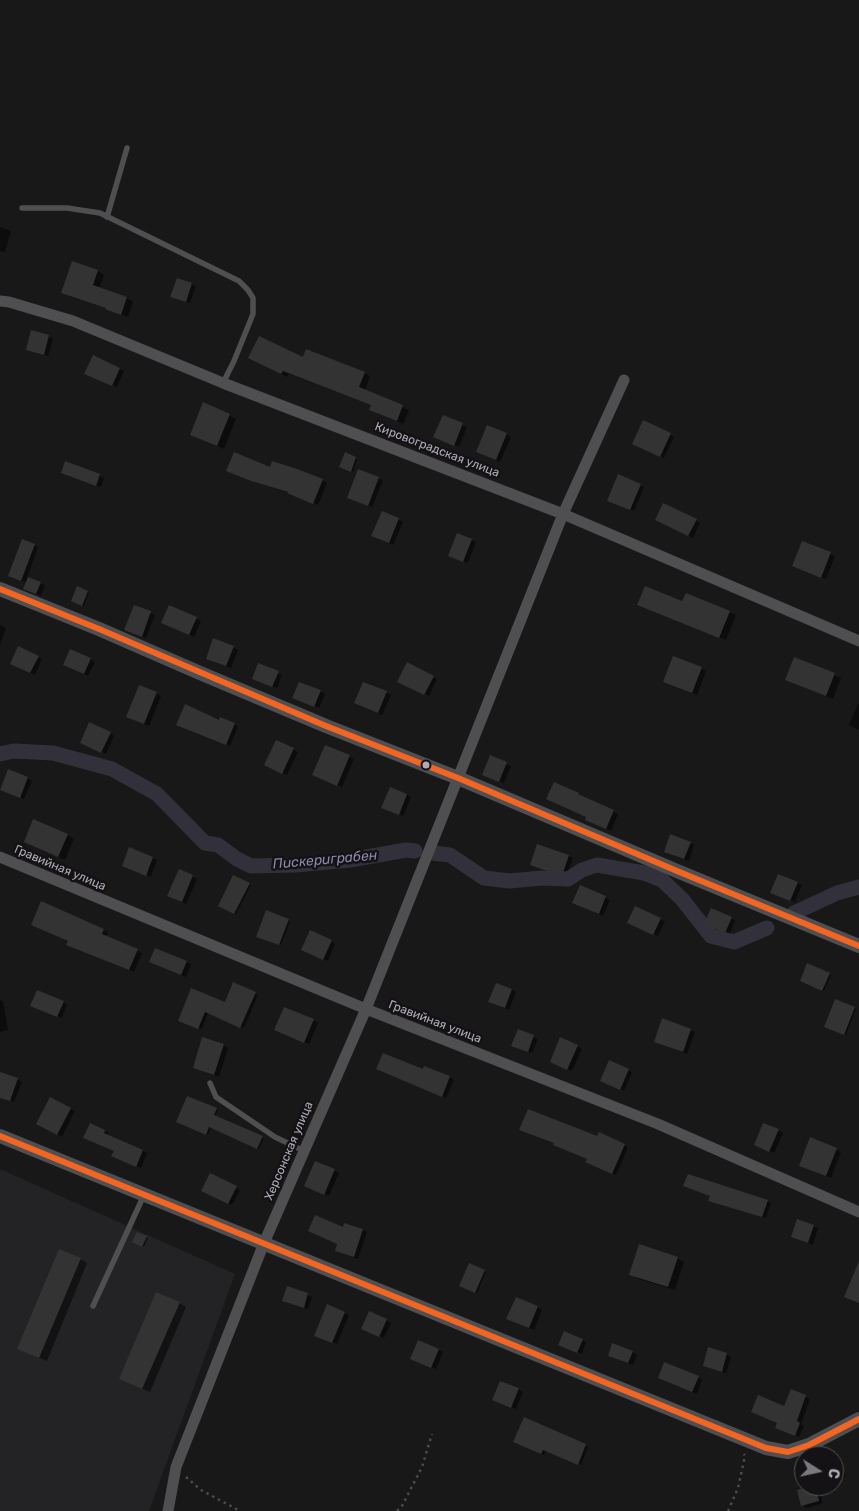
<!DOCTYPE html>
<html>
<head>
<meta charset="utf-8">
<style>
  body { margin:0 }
  #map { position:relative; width:859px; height:1511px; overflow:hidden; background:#181818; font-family:Rubik,sans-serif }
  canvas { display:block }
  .north { position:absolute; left:794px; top:1446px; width:50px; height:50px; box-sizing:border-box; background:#141214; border:1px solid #524f55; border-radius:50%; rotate:100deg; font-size:14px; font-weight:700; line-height:20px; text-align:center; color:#b0abb7 }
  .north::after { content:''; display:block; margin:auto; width:18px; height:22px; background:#7b787f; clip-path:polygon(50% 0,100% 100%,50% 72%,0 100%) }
</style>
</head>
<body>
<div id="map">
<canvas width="859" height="1511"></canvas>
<div class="north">С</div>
</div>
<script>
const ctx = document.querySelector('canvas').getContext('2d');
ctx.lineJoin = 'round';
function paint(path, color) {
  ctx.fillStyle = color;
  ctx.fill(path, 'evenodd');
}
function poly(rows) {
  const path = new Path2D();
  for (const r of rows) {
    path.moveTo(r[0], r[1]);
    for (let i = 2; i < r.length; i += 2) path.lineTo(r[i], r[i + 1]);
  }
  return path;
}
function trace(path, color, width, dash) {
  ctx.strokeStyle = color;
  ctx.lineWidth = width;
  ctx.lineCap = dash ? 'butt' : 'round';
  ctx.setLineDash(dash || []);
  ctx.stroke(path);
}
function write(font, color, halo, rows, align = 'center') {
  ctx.font = font + ' Rubik,sans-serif';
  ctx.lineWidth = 5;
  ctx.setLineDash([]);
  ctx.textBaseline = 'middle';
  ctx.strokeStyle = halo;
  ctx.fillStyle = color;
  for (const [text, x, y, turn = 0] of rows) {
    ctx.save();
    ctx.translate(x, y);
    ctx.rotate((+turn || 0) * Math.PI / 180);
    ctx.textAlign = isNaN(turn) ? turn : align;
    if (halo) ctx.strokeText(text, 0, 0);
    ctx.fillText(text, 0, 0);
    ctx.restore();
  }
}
const built = poly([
  [0,1169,235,1274,149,1511,0,1511]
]);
const shadow = poly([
  [0,227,11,231,5,252,0,251],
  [72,263,98,271,104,275,99,289,127,298,133,302,128,317,113,312,107,308,69,296,62,292],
  [191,284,196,286,190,303,176,299],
  [48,336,53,339,48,356,27,349],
  [93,357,124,371,117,387,90,376],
  [304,359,364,373,370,376,365,391,409,410,403,424,371,410,372,405,289,374,287,377,256,361],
  [229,415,236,419,224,449,198,438],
  [443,416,467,427,459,447,439,439],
  [506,434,511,437,500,462,482,454],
  [670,434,674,437,664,458,638,446],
  [345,454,357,459,353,472,342,468],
  [66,463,104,478,101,487,66,475],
  [271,468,322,480,327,483,318,505,289,493,257,483,232,473],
  [378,478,383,481,372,507,353,500],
  [640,485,644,487,634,511,613,502],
  [383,512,403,522,393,545,377,538],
  [696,520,700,523,693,538,661,522],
  [472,540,476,542,468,563,454,558],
  [803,542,835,556,826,579,798,568],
  [34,545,38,547,27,578,45,585,41,596,29,591,27,583,14,578],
  [78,588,89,593,84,606,73,601],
  [683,603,729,612,736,615,726,640,645,608],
  [170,606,201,621,194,637,167,625],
  [135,607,155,615,146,638,130,632],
  [0,625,6,628,0,645],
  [233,647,238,650,231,668,212,661],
  [38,657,42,659,35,675,16,666],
  [90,659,95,662,88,676,69,667],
  [795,659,841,678,833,699,787,680],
  [701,668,706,671,697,695,669,684],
  [278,673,282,675,277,688,258,681],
  [433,677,437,679,429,696,403,684],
  [139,686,161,696,149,726,132,719],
  [320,691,325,694,319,708,298,700],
  [386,693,391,695,382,715,360,705],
  [858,704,859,704,859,730,849,725],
  [219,721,234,724,238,727,230,746,182,726],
  [110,733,114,736,106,754,85,745],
  [276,741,298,752,287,775,270,767],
  [349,756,354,759,342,787,318,777],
  [490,757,511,766,504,783,486,776],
  [27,778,32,781,24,799,6,791],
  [555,784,618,814,611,831,591,822],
  [407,795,411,797,403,816,387,809],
  [67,835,74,839,65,860,32,845],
  [690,843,694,845,689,861,669,854],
  [130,849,157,860,151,877,128,868],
  [569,856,573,858,566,877,531,864],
  [179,871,197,879,186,904,173,898],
  [234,876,251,885,236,914,220,905],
  [797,883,802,885,795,902,776,895],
  [581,887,610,900,603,916,578,905],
  [731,918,735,920,730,934,710,926],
  [660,919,665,921,658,936,633,925],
  [288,920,290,921,281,945,259,937],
  [103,930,108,932,106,937,142,953,134,972,72,947],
  [331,941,335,944,328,961,307,952],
  [186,962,191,964,186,977,155,964],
  [808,965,831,975,824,991,801,981],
  [234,984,258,995,244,1028,208,1013,202,1029,180,1020,225,1003],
  [512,990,516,992,509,1010,494,1004],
  [0,1000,3,1001,8,1030,0,1032],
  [836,1001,856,1009,846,1035,825,1026],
  [63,1002,67,1004,62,1018,36,1007],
  [313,1020,318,1023,309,1044,280,1032],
  [663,1020,695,1032,687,1054,660,1044],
  [519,1030,538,1039,532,1053,517,1048],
  [223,1045,228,1048,219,1077,194,1068],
  [577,1046,582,1049,572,1071,556,1064],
  [424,1070,450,1077,454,1080,446,1098,417,1086],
  [628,1070,632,1072,624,1091,606,1083],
  [17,1079,22,1082,14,1102,0,1097],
  [188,1097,218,1110,215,1116,264,1138,259,1149,211,1127,208,1135,178,1122],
  [50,1098,75,1111,62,1137,37,1124],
  [90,1125,109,1133,108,1136,147,1153,141,1168,117,1158,115,1151],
  [778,1130,783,1133,774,1153,760,1147],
  [599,1134,628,1147,616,1175,590,1163,588,1159,555,1143,597,1138],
  [811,1139,841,1152,831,1178,805,1167],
  [334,1170,339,1173,329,1196,310,1188],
  [211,1175,240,1190,232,1205,203,1190],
  [688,1187,767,1201,771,1203,766,1218,713,1202,711,1196],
  [798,1221,818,1228,813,1245,792,1237],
  [343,1229,362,1230,367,1232,358,1259,336,1251],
  [137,1233,148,1238,144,1247,133,1242],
  [677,1258,684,1262,675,1290,638,1279,631,1275],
  [80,1259,87,1263,47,1361,26,1352],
  [470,1264,486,1272,477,1293,461,1285],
  [287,1288,312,1297,308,1309,288,1303],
  [516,1298,542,1310,534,1330,512,1321],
  [179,1303,186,1307,150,1392,128,1382],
  [328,1306,349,1315,337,1344,320,1338],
  [386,1320,391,1323,384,1338,367,1331],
  [582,1340,586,1342,582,1354,564,1347],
  [419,1341,443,1352,436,1369,416,1361],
  [632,1352,637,1355,633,1365,614,1358],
  [726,1354,731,1357,726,1373,704,1366],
  [698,1377,702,1380,697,1394,663,1380],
  [518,1389,523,1392,516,1409,498,1402],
  [791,1391,810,1399,801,1424,804,1426,799,1437,780,1430,785,1408],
  [525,1418,588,1447,581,1465,546,1450,544,1455,517,1443],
  [836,1462,840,1465,846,1476,834,1483,834,1463],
  [814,1486,819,1489,823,1503,807,1508,803,1505]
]);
const canal = poly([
  [0,754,14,751,53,753,112,769,157,794,205,843,218,845,237,859,251,866,295,865,350,860,406,850,415,851],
  [432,853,450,855,484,878,510,881,542,878,568,879,582,870,597,865,644,873,662,880,682,899,711,936,734,942,767,928],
  [794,913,837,893,859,887]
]);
const building = poly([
  [72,261,98,270,93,285,127,297,121,315,105,309,106,308,61,293],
  [177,278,192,283,186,302,170,297],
  [31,330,49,335,44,355,26,350],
  [259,336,303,357,306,349,365,372,359,387,403,405,397,421,369,410,371,405,283,371,281,374,248,358],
  [93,355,120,368,112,386,84,374],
  [203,402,230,414,217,446,190,435],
  [443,415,463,423,454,446,433,437],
  [643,420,671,433,660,457,632,444],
  [487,425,507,433,496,460,476,452],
  [234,452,270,467,272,461,297,469,323,479,313,504,287,493,288,492,251,481,226,471],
  [345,452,356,457,351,472,339,467],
  [65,461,100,474,96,486,61,473],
  [358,469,379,477,368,506,347,498],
  [618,474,641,484,630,510,607,501],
  [663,503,697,519,688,536,655,520],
  [382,511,399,518,389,543,371,536],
  [457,533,472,539,463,562,448,556],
  [22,539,35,544,21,581,8,576],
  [802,541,831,552,821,578,792,566],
  [28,577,41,582,36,594,23,589],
  [77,586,88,591,82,606,71,601],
  [645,586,682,601,686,593,730,611,719,638,637,605],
  [134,605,151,611,142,637,124,630],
  [169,605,197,617,189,635,161,623],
  [213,638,234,646,226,666,206,659],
  [18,646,39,656,30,673,10,664],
  [70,649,91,658,84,674,63,665],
  [673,656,702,667,692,693,663,682],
  [794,657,835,673,826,696,785,680],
  [407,662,434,676,424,695,397,682],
  [258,663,279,671,272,687,252,679],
  [299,682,321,690,314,707,292,698],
  [363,682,387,691,378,713,354,703],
  [139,685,157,692,144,724,126,717],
  [185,704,219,720,220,717,235,723,226,745,176,725],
  [89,722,111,732,101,753,80,743],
  [276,740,294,748,282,774,264,765],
  [325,745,350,755,337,786,312,775],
  [490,755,507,762,499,782,482,775],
  [8,769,28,777,20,798,0,790],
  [554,782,579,793,578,794,614,810,606,829,585,820,586,817,546,799],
  [390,787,407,794,399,815,381,808],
  [33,819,68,834,58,857,24,842],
  [670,834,691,842,684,859,664,852],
  [537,844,569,855,562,876,530,865],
  [129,847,153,857,146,876,122,866],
  [179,869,193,875,182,902,167,896],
  [778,874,798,882,790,901,770,893],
  [233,875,250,883,234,914,218,906],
  [580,885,606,896,599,914,572,903],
  [41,901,104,929,102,934,138,949,129,970,66,945,68,941,31,925],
  [635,906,661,918,653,935,627,923],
  [711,908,732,917,725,933,704,924],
  [266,910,289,919,279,945,256,937],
  [310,930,332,940,323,960,301,950],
  [155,948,187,961,181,975,149,962],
  [807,963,830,973,822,991,800,981],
  [233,982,256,992,240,1028,205,1012,198,1029,178,1021,191,988,225,1002],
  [496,983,512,989,505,1008,488,1002],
  [37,990,64,1001,57,1017,30,1006],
  [835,999,855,1007,844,1035,824,1027],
  [284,1007,314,1019,304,1043,274,1030],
  [662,1018,691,1029,683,1052,654,1042],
  [518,1029,534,1035,528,1052,511,1046],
  [202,1037,224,1044,214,1075,193,1068],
  [560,1037,578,1045,567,1070,550,1062],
  [383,1053,423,1069,424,1066,450,1076,442,1097,376,1069],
  [609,1060,629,1069,620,1090,600,1081],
  [0,1072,18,1078,10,1101,0,1098],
  [187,1096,217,1108,214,1115,263,1136,257,1149,209,1127,206,1135,176,1122],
  [50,1097,71,1108,57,1135,36,1124],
  [528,1109,597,1136,599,1132,625,1144,612,1174,585,1162,587,1159,553,1145,554,1143,519,1130],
  [90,1123,105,1130,104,1133,143,1150,136,1167,111,1156,114,1151,83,1138],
  [763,1123,779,1129,769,1152,754,1145],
  [810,1137,837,1148,826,1176,799,1166],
  [315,1161,335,1169,324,1195,304,1186],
  [210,1173,237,1186,228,1204,201,1191],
  [688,1174,768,1200,762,1217,708,1201,710,1196,683,1186],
  [315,1215,343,1227,344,1223,363,1229,354,1257,335,1251,337,1244,308,1231],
  [797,1219,814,1225,808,1243,791,1237],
  [137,1232,147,1236,142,1247,132,1242],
  [639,1244,678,1257,668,1287,629,1275],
  [59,1249,81,1258,39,1358,17,1349],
  [859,1261,859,1303,844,1297],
  [469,1263,485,1270,475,1293,459,1286],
  [287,1286,308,1293,304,1308,282,1301],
  [156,1292,180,1302,142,1389,119,1379],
  [516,1297,538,1306,529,1328,506,1319],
  [327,1304,345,1312,332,1343,314,1336],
  [369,1311,387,1319,379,1337,361,1329],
  [564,1331,583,1339,577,1353,558,1345],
  [418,1340,439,1349,431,1368,410,1359],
  [612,1343,633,1351,628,1363,608,1356],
  [708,1347,727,1353,722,1372,703,1366],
  [664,1362,699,1376,692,1392,658,1378],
  [500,1381,519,1388,511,1408,492,1400],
  [791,1389,806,1395,797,1421,800,1423,795,1436,775,1428,777,1423,751,1412,758,1395,784,1406],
  [524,1417,586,1444,578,1465,543,1450,541,1454,513,1442],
  [810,1486,815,1486,819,1501,801,1506,797,1490]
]);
const path = poly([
  [186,1477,201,1490,240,1511],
  [397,1511,402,1506,422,1467,432,1434],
  [728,1511,738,1488,745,1456,744,1454]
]);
const service = poly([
  [22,208,67,208,100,213,239,281,248,290,253,298,253,314,234,361,223,383],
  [107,217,127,148],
  [210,1083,216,1097,275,1137,304,1151],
  [93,1306,144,1195]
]);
const minor = poly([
  [0,301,9,302,73,321,223,383,563,514,859,641],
  [0,857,366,1009,658,1124,859,1212],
  [168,1511,176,1467,264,1243,366,1009,563,514,624,380]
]);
const tertiary = poly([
  [0,589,99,629,200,673,326,726,458,778,677,871,859,946],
  [0,1136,766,1448,788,1452,809,1445,859,1419]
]);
const bus1 = poly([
  [0,589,99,629,326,726,458,778,677,871,859,946],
  [0,1136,766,1448,788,1452,809,1445,859,1419]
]);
const markers = [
  [426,765,4.5,"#b0abb7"]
];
const streetNames = [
  ["Кировоградская улица",437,450,21],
  ["Гравийная улица",60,868,23],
  ["Гравийная улица",435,1022,21],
  ["Херсонская улица",289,1151,-67]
];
const waterNames = [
  ["Пискериграбен",325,860,-5]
];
paint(built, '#232224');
paint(shadow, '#0007');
trace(canal, '#32313b', 15);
paint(building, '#343334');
trace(path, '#4b4a4d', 2.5, [2.5, 4]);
trace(service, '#4f4e51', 5.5);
trace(minor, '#4f4e51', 11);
trace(tertiary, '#4f4e51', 14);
trace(bus1, '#f26522', 6);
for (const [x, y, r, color] of markers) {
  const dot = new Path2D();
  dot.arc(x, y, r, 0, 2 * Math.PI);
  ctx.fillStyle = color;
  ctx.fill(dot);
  trace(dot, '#141214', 2);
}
write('12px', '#b0abb7', '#141214', streetNames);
write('italic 14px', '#8d87ae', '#141214', waterNames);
</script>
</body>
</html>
